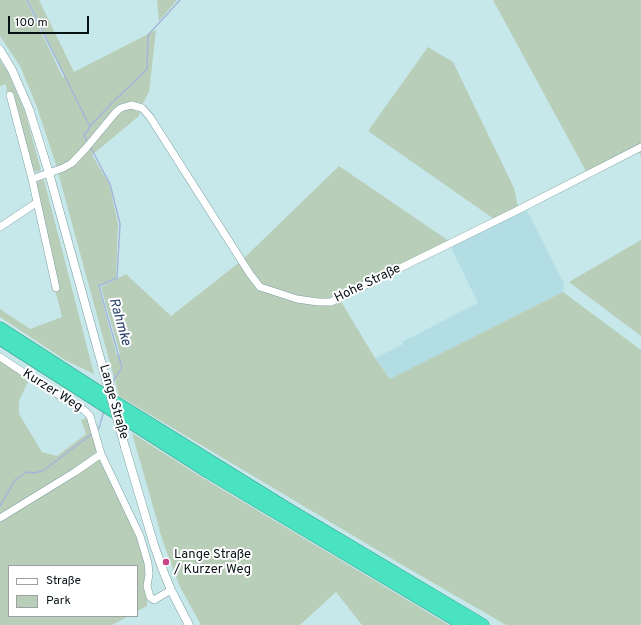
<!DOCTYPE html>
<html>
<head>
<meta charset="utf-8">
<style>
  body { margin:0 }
  #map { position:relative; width:641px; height:625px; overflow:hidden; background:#c6e8eb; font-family:Overpass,sans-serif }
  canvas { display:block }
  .legend { position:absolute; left:8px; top:565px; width:130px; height:52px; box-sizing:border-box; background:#fff; border:1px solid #9ca0a1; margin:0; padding:5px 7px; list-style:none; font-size:12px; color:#071214 }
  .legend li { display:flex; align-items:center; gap:8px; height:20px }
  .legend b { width:20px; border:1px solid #9ca0a1 }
  .scale { position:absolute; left:8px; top:16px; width:81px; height:18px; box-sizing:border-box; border:2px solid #071214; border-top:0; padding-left:5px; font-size:12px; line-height:14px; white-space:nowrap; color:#071214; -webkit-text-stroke:3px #fff; paint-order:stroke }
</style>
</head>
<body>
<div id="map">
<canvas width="641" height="625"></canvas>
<ul class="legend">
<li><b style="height:5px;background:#fff"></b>Straße</li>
<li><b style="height:11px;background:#b8ceb8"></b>Park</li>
</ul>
<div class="scale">100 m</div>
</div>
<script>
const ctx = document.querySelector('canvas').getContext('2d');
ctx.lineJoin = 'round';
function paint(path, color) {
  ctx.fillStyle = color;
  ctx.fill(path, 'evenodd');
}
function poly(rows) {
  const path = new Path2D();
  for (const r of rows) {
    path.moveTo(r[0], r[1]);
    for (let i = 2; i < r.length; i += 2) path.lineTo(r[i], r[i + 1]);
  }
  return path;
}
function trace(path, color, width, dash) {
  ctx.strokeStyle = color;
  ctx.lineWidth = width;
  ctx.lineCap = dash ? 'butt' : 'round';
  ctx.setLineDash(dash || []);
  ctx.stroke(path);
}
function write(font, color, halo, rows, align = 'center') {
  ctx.font = font + ' Overpass,sans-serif';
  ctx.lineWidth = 4;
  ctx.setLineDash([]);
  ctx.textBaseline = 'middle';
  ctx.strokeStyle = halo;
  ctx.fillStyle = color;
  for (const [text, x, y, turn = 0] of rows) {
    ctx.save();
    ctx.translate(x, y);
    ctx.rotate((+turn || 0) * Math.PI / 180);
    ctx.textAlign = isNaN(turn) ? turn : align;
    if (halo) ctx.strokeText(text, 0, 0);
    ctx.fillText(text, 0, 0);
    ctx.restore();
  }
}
const built = poly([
  [527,211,564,283,563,292,390,379,375,358,403,344,402,342,478,303,452,250,454,244,512,216]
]);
const green = poly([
  [0,0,26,0,63,78,65,76,28,0,39,0,74,72,156,30,149,92,141,107,139,116,92,155,109,183,118,224,116,278,98,286,117,356,120,354,101,287,126,274,171,316,241,261,339,166,449,241,337,295,375,358,390,379,563,292,641,350,641,625,506,625,399,563,119,396,56,165,37,107,20,66,0,36],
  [157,0,177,0,159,21],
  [493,0,641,0,641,156,636,148,587,173],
  [428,47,453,62,514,188,518,207,494,219,368,131],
  [0,60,8,72,25,112,41,170,38,172,33,171,13,92,7,93,6,84,0,86],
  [40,180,44,180,94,374,65,360,0,317,0,309,30,329,62,317,55,290,36,183],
  [641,240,641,336,569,282],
  [0,360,29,379,19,401,19,414,42,452,57,456,86,434,81,420,87,418,103,464,147,560,147,606,137,611,137,566,9,566,9,616,129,616,112,625,0,625],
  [132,433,203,478,449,625,362,625,336,592,300,625,201,625,180,587,163,542]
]);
const stream = poly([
  [27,0,90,127,84,135,88,143],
  [90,126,109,106,147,69,148,35,180,0],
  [90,146,110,184,120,224,117,278,99,286,122,368,114,379,112,388],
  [96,431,99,428,104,411],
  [0,506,15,480,27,472,35,473,44,470,93,433]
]);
const minor = poly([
  [10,95,32,179],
  [0,227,36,203],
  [56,288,32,179,63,168,72,163,86,148,116,112,121,108,131,105,142,108,150,117,250,274,260,287,297,299,318,302,331,302,514,212,641,147],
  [0,357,47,388,84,410,90,416,101,454],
  [0,518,75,472,101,454,140,536,148,563,149,574,147,586,150,597,154,600,171,590]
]);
const tertiary = poly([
  [0,50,12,70,29,109,49,173,102,365],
  [125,447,154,545,162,568,171,590,189,625]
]);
const motorway = poly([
  [0,328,115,402,288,509,483,625],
  [0,339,208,472,464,625]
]);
const tertiaryBridge = poly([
  [102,365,125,447]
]);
const markers = [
  [166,562,4,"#c84385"]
];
const streetNames = [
  ["Hohe Straße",368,284,-26],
  ["Kurzer Weg",52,391,32],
  ["Lange Straße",113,402,74]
];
const poiNames = [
  ["Lange Straße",174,555],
  ["/ Kurzer Weg",174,570]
];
const waterNames = [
  ["Rahmke",119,322,74]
];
paint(built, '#b2dde2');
paint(green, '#b8ceb8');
trace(stream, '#a5b6d8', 1.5);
trace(minor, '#7d9da0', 8);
trace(tertiary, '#7d9da0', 9);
trace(motorway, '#339a85', 13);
trace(minor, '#fff', 7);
trace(tertiary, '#fff', 8);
trace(motorway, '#4ae3c2', 12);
trace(tertiaryBridge, '#7d9da0', 9, []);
trace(tertiaryBridge, '#fff', 8);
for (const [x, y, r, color] of markers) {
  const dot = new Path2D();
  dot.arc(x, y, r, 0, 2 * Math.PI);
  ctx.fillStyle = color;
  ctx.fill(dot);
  trace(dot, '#fff', 1.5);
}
write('13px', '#071214', '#fff', streetNames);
write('13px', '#071214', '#fff', poiNames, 'left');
write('italic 14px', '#2b406d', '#fff', waterNames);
</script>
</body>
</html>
